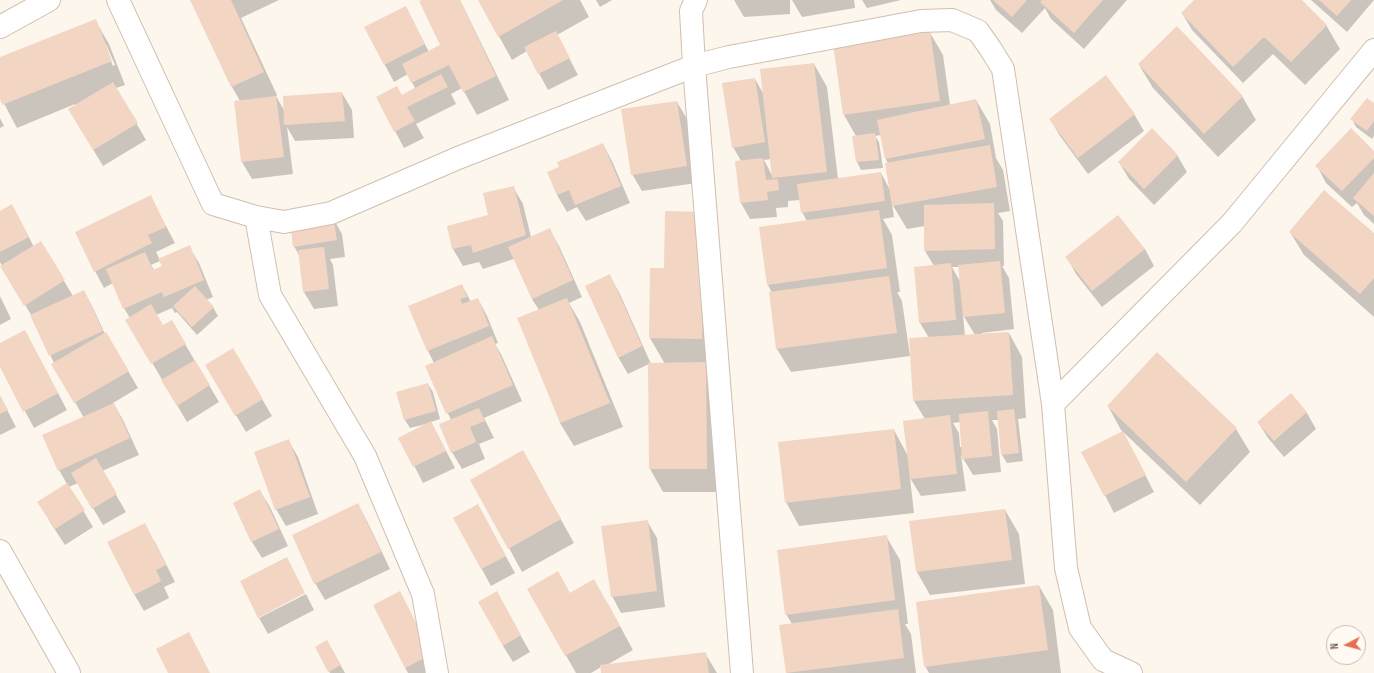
<!DOCTYPE html>
<html>
<head>
<meta charset="utf-8">
<style>
  body { margin:0 }
  #map { position:relative; width:1374px; height:673px; overflow:hidden; background:#fdf6ec; font-family:"Sofia Sans Condensed",sans-serif }
  canvas { display:block }
  .north { position:absolute; left:1326px; top:625px; width:40px; height:40px; box-sizing:border-box; background:#fffaf3; border:1px solid #cabbb1; border-radius:50%; rotate:264deg; font-size:11px; font-weight:700; line-height:16px; text-align:center; color:#7a5c4d }
  .north::after { content:''; display:block; margin:auto; width:14px; height:18px; background:#e76f51; clip-path:polygon(50% 0,100% 100%,50% 72%,0 100%) }
</style>
</head>
<body>
<div id="map">
<canvas width="1374" height="673"></canvas>
<div class="north">N</div>
</div>
<script>
const ctx = document.querySelector('canvas').getContext('2d');
ctx.lineJoin = 'round';
function paint(path, color) {
  ctx.fillStyle = color;
  ctx.fill(path, 'evenodd');
}
function poly(rows) {
  const path = new Path2D();
  for (const r of rows) {
    path.moveTo(r[0], r[1]);
    for (let i = 2; i < r.length; i += 2) path.lineTo(r[i], r[i + 1]);
  }
  return path;
}
function trace(path, color, width, dash) {
  ctx.strokeStyle = color;
  ctx.lineWidth = width;
  ctx.lineCap = dash ? 'butt' : 'round';
  ctx.setLineDash(dash || []);
  ctx.stroke(path);
}
const shadow = poly([
  [191,0,279,0,241,18,277,95,276,96,285,112,342,93,352,110,354,138,295,141,287,127,293,174,252,179,242,162,235,102,240,101,232,87],
  [423,0,460,0,509,100,477,115,462,88,451,94,456,104,416,124,424,138,404,148,395,131,401,96,415,88,408,74,394,82,365,28,405,7,429,52,442,46],
  [479,0,580,0,589,17,557,35,578,75,548,90,527,51,512,60],
  [596,0,612,0,600,7],
  [734,0,790,0,790,14,744,17],
  [792,0,854,0,855,8,802,17],
  [862,0,901,0,867,8],
  [990,0,1127,0,1084,49,1051,19,1045,8,1022,33,996,10],
  [1196,0,1301,0,1326,25,1340,49,1305,85,1273,54,1243,83,1192,30,1182,13],
  [1311,0,1374,0,1347,32],
  [95,20,109,44,125,85,116,88,146,140,103,166,79,126,75,104,17,128,0,96,0,58],
  [104,44,106,44,115,65,113,66],
  [929,31,943,55,950,105,976,100,990,124,996,158,1003,170,1010,211,998,213,1003,221,1004,266,1002,266,1009,278,1014,329,982,333,982,335,1009,333,1022,357,1026,418,1018,419,1023,461,1007,463,1002,455,999,420,992,420,997,429,1001,472,973,475,961,455,966,491,921,496,910,478,914,513,799,526,786,502,894,430,908,456,925,419,914,401,929,338,920,323,934,266,925,251,925,226,907,229,892,204,894,217,883,219,892,235,900,292,897,292,902,301,910,356,791,372,777,349,772,293,768,285,807,221,802,212,800,200,788,201,788,207,776,208,777,217,750,219,741,203,741,161,733,147,755,79,764,95,814,64,827,87,838,179,881,173,890,190,888,164,886,159,881,135,875,136,879,142,883,168,861,170,857,162,854,137,856,136,844,115],
  [771,159,773,177,764,160],
  [952,267,959,267,961,283],
  [963,315,975,335,965,336],
  [960,422,962,447,960,447,959,433,953,423],
  [1139,65,1242,96,1256,120,1218,157,1153,88],
  [677,102,687,119,696,183,642,191,632,174],
  [1374,105,1374,136,1372,139,1356,127,1352,119],
  [1134,114,1144,131,1088,174,1060,136,1050,119],
  [0,118,4,126,0,128],
  [603,144,612,161,630,203,586,221,577,207,567,212,557,195,548,173],
  [1374,152,1374,224,1364,215,1357,203,1352,207,1326,183,1317,166],
  [1177,155,1187,172,1154,205,1129,179,1119,162],
  [513,187,523,204,531,237,549,229,559,246,582,297,569,303,580,322,623,427,574,446,560,423,539,310,532,299,514,259,483,269,479,262,463,266,453,249,449,227,489,216],
  [150,196,175,243,156,252,160,260,189,247,199,263,213,297,206,300,213,307,218,316,197,335,177,312,175,313,172,308,156,315,163,326,185,344,219,402,187,422,127,320,130,318,124,308,113,283,104,288,95,271],
  [160,261,163,267,154,270,151,265],
  [0,212,21,222,34,247,41,243,73,296,84,291,93,308,105,334,106,333,138,388,113,403,123,420,139,455,102,471,126,512,103,525,78,483,69,487,93,527,65,545,48,519,67,484,59,470,84,418,53,364,54,363,34,320,0,262],
  [704,213,716,363,705,362,719,387,720,492,663,492,650,469,649,364,628,374,618,357,609,275,619,292,651,364,665,364,650,338,651,269,665,269],
  [333,218,342,234,345,257,330,259,333,265,338,306,314,309,304,292,299,255,294,246],
  [1290,232,1374,234,1374,317,1304,255],
  [1145,249,1154,266,1102,307,1076,274,1067,257],
  [462,285,471,302,478,299,487,316,498,343,495,344,501,354,522,401,484,418,494,438,479,444,485,459,462,469,452,452,451,420,426,366,434,363,428,351,410,306],
  [0,296,11,319,0,325],
  [25,331,67,410,34,428,0,364,0,344],
  [233,349,272,416,246,432,206,365],
  [428,384,433,392,440,419,431,422,455,468,423,483,400,438,426,424,410,428,405,420,398,393],
  [1291,394,1307,413,1316,429,1284,457,1268,438,1258,422],
  [0,396,16,427,0,435],
  [1108,406,1236,429,1250,452,1200,505,1121,430],
  [1123,432,1154,492,1114,513,1083,452],
  [288,440,298,457,318,514,286,526,276,509],
  [536,475,574,543,522,572,509,548],
  [260,491,270,507,288,546,262,558,252,542,234,503],
  [358,504,367,521,390,569,325,600,315,583],
  [1005,510,1019,534,1025,584,930,595,917,572],
  [454,518,487,522,515,573,491,586],
  [647,521,657,538,665,607,621,613,612,596],
  [886,536,900,560,908,624,905,624,911,634,916,673,787,673,781,626,792,624,786,614],
  [154,540,175,582,164,587,169,598,144,611,134,594],
  [1039,586,1053,610,1061,673,929,673,925,666],
  [528,589,570,594,608,604,633,650,605,666,705,653,717,673,602,673,601,667,591,673,576,673],
  [496,593,530,652,513,662,503,646],
  [306,594,314,610,268,634,259,618],
  [374,606,437,673,408,673],
  [327,641,345,673,330,673,316,648]
]);
const building = poly([
  [190,0,231,0,264,72,231,87],
  [422,0,460,0,496,76,463,92,449,65,411,83,402,64,440,45,419,1],
  [478,0,563,0,498,37],
  [993,0,1027,0,1012,17],
  [1042,0,1103,0,1074,33,1040,2],
  [1194,0,1302,0,1327,25,1291,62,1264,37,1233,67,1181,13],
  [1319,0,1351,0,1337,16],
  [406,6,425,44,384,65,364,27],
  [96,19,112,61,2,105,0,99,0,57],
  [1177,26,1243,96,1204,134,1138,64],
  [930,30,940,101,843,115,833,44],
  [556,31,570,58,538,74,524,47],
  [814,63,827,172,772,178,760,69],
  [441,74,448,87,407,107,415,121,394,132,376,97,397,86,402,95],
  [1106,75,1135,114,1078,158,1049,119],
  [755,78,765,142,732,148,722,83],
  [113,82,138,123,93,150,68,109],
  [342,92,345,121,284,125,283,96],
  [276,96,284,157,241,162,234,101],
  [1367,98,1374,103,1374,121,1367,131,1350,119],
  [976,99,985,139,885,159,877,120],
  [677,101,687,166,631,175,621,109],
  [1152,128,1178,155,1144,189,1118,162],
  [1351,128,1374,151,1374,158,1342,191,1315,166],
  [875,133,879,160,856,162,852,136],
  [603,143,621,186,575,205,569,190,557,195,547,172,559,167,557,162],
  [990,145,997,187,892,206,885,163],
  [763,158,766,180,778,179,779,190,767,192,768,200,740,203,735,161],
  [881,172,885,201,801,213,797,184],
  [1374,173,1374,216,1353,198],
  [514,186,526,235,473,253,471,245,452,249,447,226,488,215,483,193],
  [1324,190,1374,233,1374,278,1360,294,1289,232],
  [151,195,166,227,148,235,152,243,94,272,75,232],
  [994,203,995,249,924,251,924,205],
  [12,204,29,237,0,252,0,211],
  [879,210,887,268,767,285,759,227],
  [665,211,705,212,702,339,649,338,650,268,664,268],
  [1118,215,1145,249,1092,291,1065,257],
  [333,216,337,240,293,247,290,222],
  [550,228,573,280,532,299,508,247],
  [41,241,65,280,24,306,0,266],
  [190,245,204,280,164,297,162,292,123,309,106,269,145,252,153,270,162,266,158,259],
  [324,247,329,289,303,292,298,250],
  [1000,261,1005,313,963,317,958,265],
  [951,263,956,320,919,323,914,267],
  [610,274,642,346,618,358,585,286],
  [889,276,897,333,776,349,769,292],
  [462,284,467,297,460,299,462,304,478,298,489,326,427,351,408,306],
  [195,286,214,307,192,327,173,306],
  [84,290,103,331,49,356,30,315],
  [567,298,610,403,560,423,517,318],
  [151,304,163,325,172,320,186,344,151,364,125,320],
  [25,330,58,393,23,412,0,367,0,343],
  [106,332,129,371,74,403,51,364],
  [1009,332,1013,395,913,401,909,338],
  [492,336,513,385,446,414,425,366],
  [233,348,263,399,235,416,205,365],
  [1157,352,1237,428,1186,482,1107,406],
  [195,360,210,385,177,406,161,380],
  [706,362,707,469,649,469,648,363],
  [428,383,436,411,404,420,396,392],
  [1291,393,1307,412,1274,441,1257,422],
  [0,395,8,410,0,414],
  [114,403,130,438,58,471,42,435],
  [479,408,485,421,470,427,476,442,451,453,439,424],
  [1014,409,1019,453,1001,455,997,411],
  [988,411,992,456,962,459,959,414],
  [950,415,957,474,910,479,903,421],
  [431,421,446,451,413,467,398,438],
  [894,429,901,489,785,503,778,442],
  [1123,431,1146,475,1104,496,1081,452],
  [289,439,310,497,275,510,254,452],
  [523,450,561,519,508,549,470,480],
  [96,458,117,494,92,509,71,473],
  [67,483,85,510,55,529,37,502],
  [260,489,279,529,251,542,233,503],
  [358,503,381,552,314,584,292,535],
  [478,504,506,556,481,569,453,518],
  [1005,509,1012,560,916,572,909,521],
  [648,520,657,591,611,597,601,526],
  [145,523,166,565,156,570,161,581,134,595,107,542],
  [887,535,895,600,785,615,777,550],
  [287,557,305,593,258,618,240,581],
  [558,571,570,593,594,579,620,626,565,656,527,589],
  [1039,585,1048,650,924,667,916,602],
  [400,591,432,654,405,668,373,605],
  [497,591,521,635,503,646,478,602],
  [898,609,904,658,786,673,779,625],
  [189,632,210,673,168,673,156,649],
  [327,640,341,665,328,672,315,647],
  [706,652,709,673,601,673,600,665]
]);
const minor = poly([
  [118,0,213,204,256,217,284,222,331,213,458,158,694,66,729,57,921,21,952,20,978,31,990,48,1003,69,1053,404,1066,568,1080,628,1103,660,1131,673],
  [696,0,691,11,694,66,742,673],
  [0,27,49,0],
  [256,217,270,295,365,456,423,594,437,673],
  [1053,404,1232,223,1374,50],
  [0,551,69,673]
]);
paint(shadow, '#0003');
paint(building, '#f3d5c3');
trace(minor, '#d1beb0', 24);
trace(minor, '#fff', 22);
</script>
</body>
</html>
